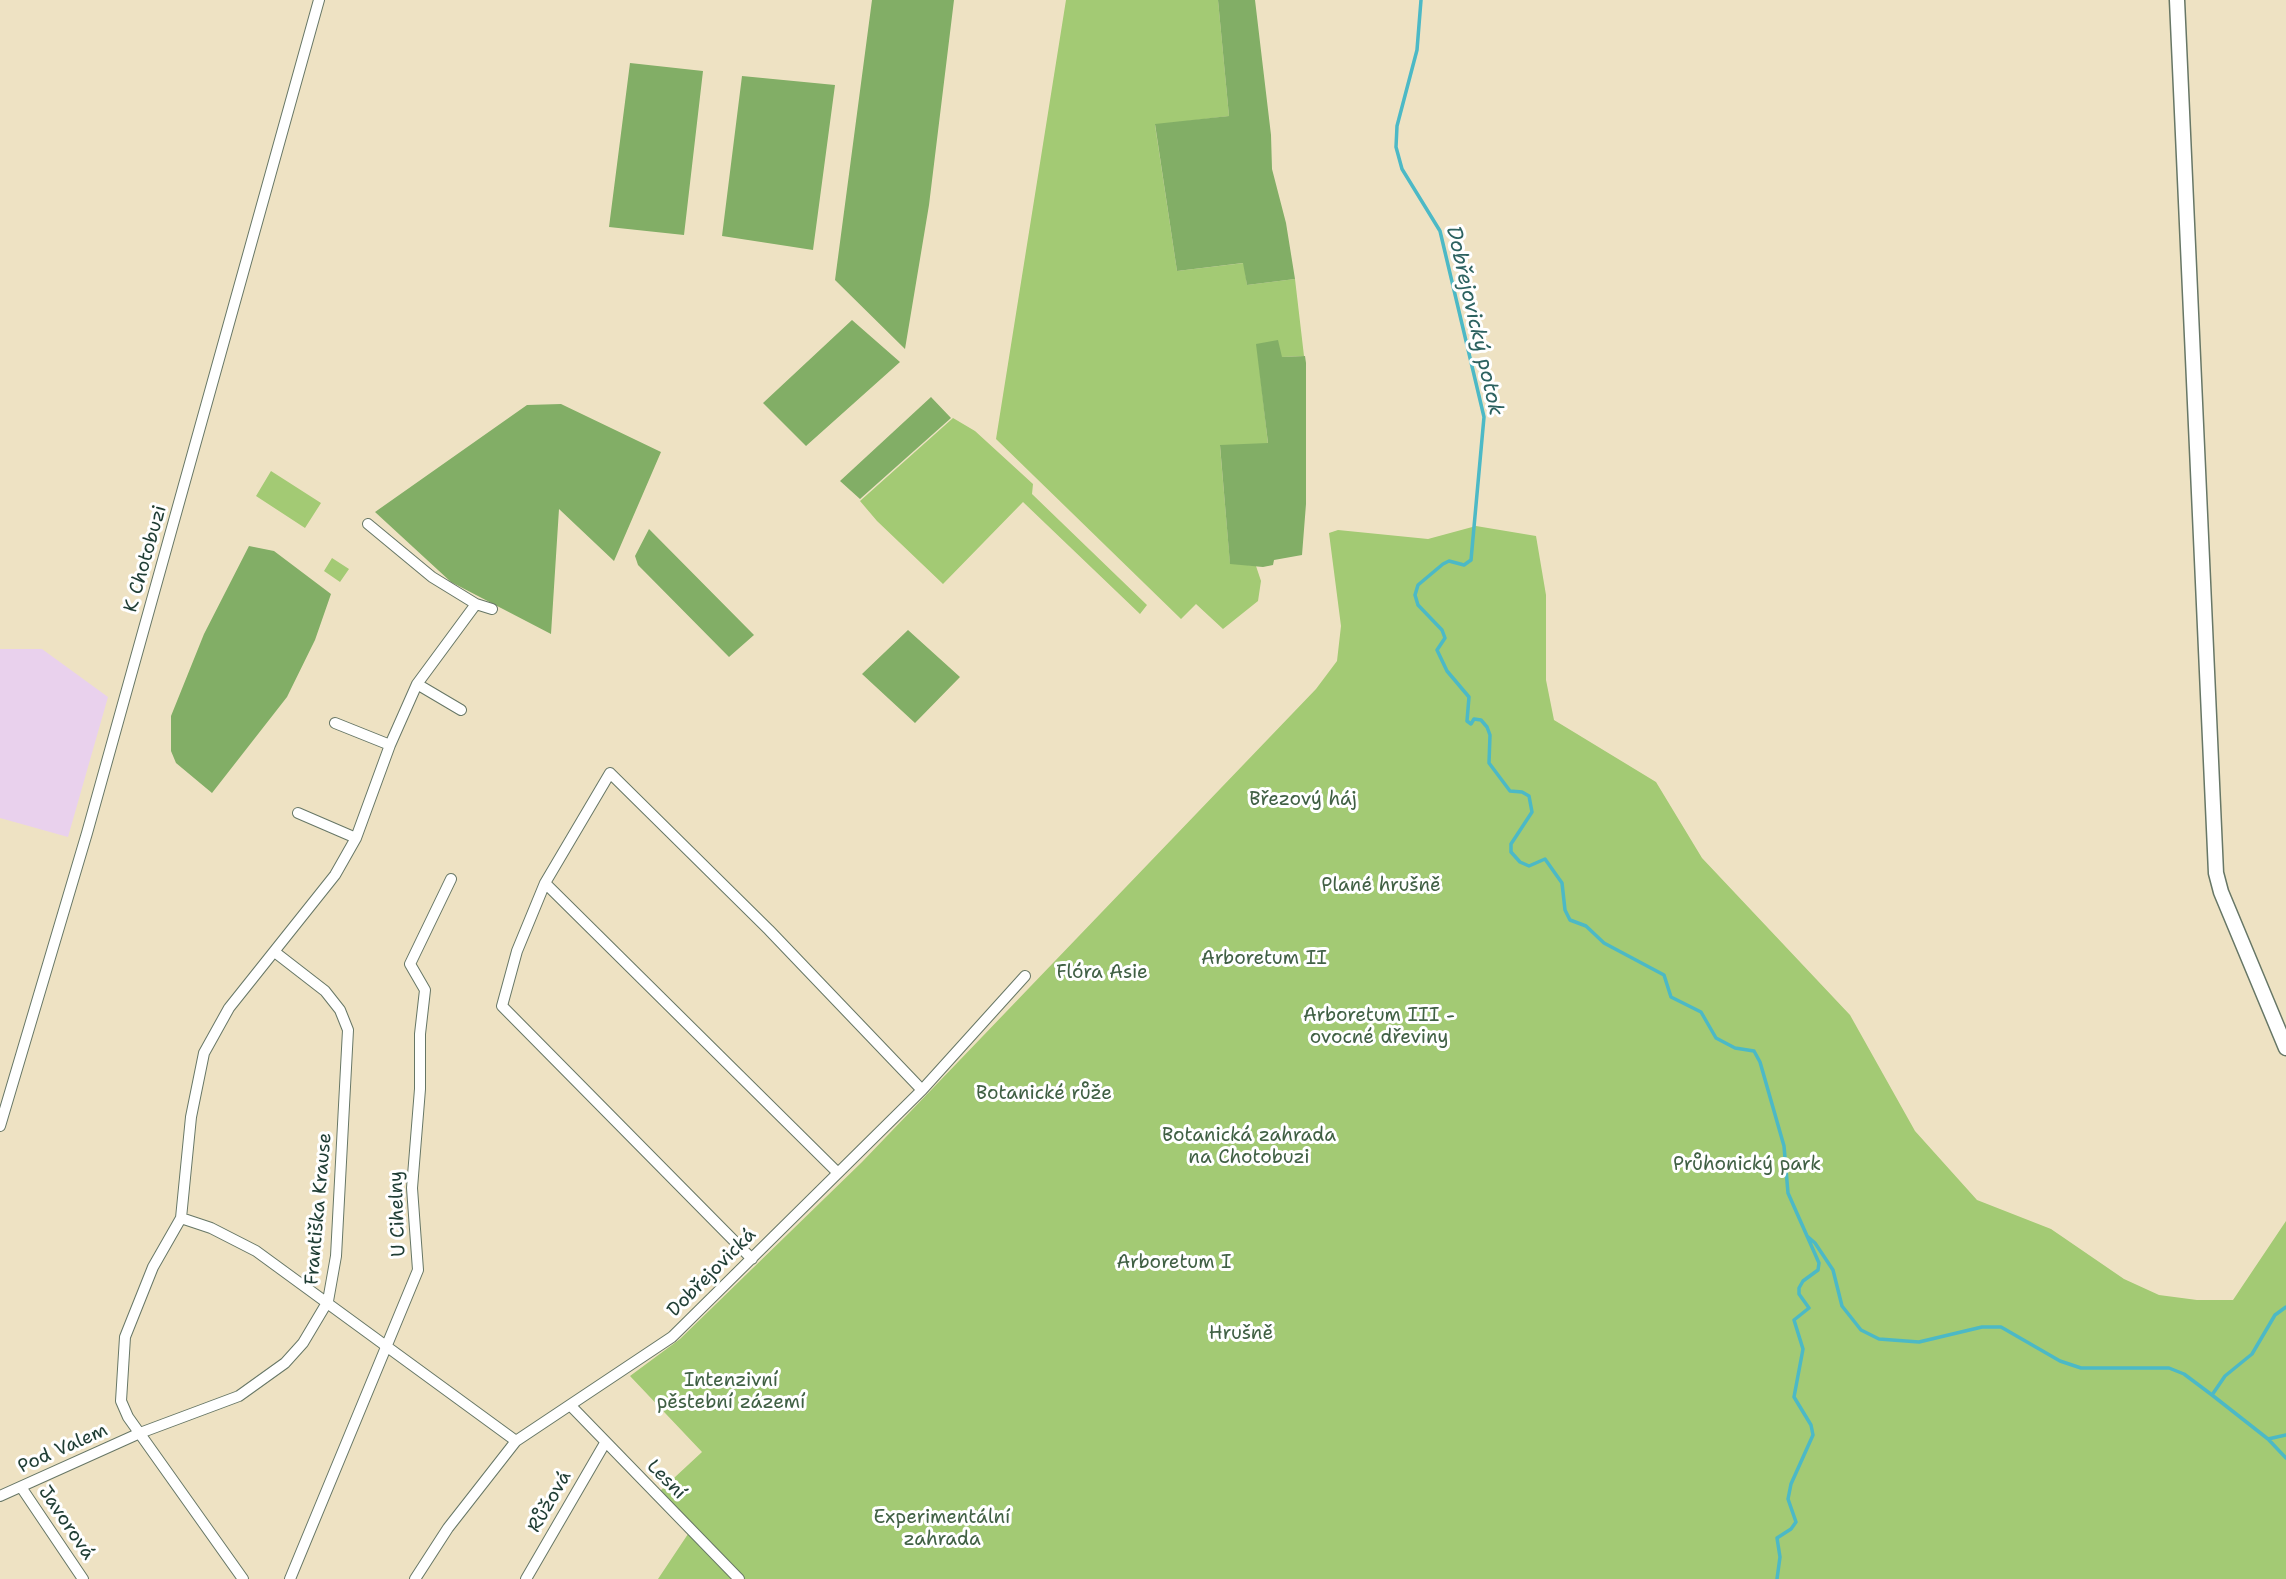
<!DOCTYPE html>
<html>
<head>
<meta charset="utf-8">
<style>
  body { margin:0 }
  canvas { display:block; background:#eee2c3 }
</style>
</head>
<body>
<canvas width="2286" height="1579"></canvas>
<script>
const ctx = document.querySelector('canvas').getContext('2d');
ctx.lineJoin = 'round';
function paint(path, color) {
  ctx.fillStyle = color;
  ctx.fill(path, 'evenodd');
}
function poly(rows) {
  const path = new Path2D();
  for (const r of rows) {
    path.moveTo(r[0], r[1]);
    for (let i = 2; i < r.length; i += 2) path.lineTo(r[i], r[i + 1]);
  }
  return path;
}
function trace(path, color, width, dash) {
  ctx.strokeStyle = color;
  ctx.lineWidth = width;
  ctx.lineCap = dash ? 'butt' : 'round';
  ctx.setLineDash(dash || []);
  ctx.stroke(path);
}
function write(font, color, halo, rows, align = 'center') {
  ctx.font = font + ' "Shantell Sans",sans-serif';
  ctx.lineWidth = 6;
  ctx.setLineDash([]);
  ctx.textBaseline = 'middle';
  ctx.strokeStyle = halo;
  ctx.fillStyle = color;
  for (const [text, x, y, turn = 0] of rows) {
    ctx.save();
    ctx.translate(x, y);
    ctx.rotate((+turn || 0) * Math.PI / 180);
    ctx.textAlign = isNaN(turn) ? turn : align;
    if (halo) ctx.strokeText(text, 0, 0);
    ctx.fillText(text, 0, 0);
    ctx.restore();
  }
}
const built = poly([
  [0,649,42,649,108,697,68,837,0,818]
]);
const green = poly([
  [1066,0,1218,0,1229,116,1155,125,1177,271,1244,263,1247,285,1295,279,1304,356,1282,357,1257,345,1268,444,1220,446,1230,563,1256,566,1261,581,1258,601,1223,629,1196,604,1181,619,996,439],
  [953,418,975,431,1033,484,1032,494,1147,605,1140,614,1023,502,943,584,877,521,860,501],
  [271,471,321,503,305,528,256,496],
  [1476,526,1536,536,1546,595,1546,680,1554,720,1656,782,1702,858,1850,1015,1915,1131,1977,1200,2051,1229,2124,1279,2159,1295,2197,1300,2233,1300,2286,1221,2286,1579,658,1579,694,1525,660,1491,702,1452,630,1376,680,1339,862,1162,1316,689,1337,661,1341,626,1329,533,1338,530,1428,539],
  [332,558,349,569,340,582,324,571]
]);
const forest = poly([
  [872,0,954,0,929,205,905,349,835,280],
  [1218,0,1255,0,1271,135,1272,169,1286,223,1295,279,1247,285,1243,263,1177,271,1155,124,1229,116],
  [630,63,703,71,684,235,609,227],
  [742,76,835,85,813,250,722,236],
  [852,320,900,362,806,446,763,403],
  [1278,340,1282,357,1305,356,1306,363,1306,504,1302,555,1274,560,1273,565,1263,567,1230,564,1220,445,1268,443,1256,344],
  [931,397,951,418,860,499,840,481],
  [561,404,661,452,614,561,559,509,551,634,451,582,375,512,527,405],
  [649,529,754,635,729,657,638,565,635,556],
  [249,546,274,551,331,594,315,640,287,697,212,793,176,763,171,751,171,716,204,634],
  [908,630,960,677,915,723,862,674]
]);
const stream = poly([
  [1421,0,1417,50,1397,126,1396,147,1402,169,1440,231,1484,417,1471,560,1464,565,1449,561,1443,564,1418,585,1415,595,1418,605,1442,630,1445,638,1437,650,1447,671,1469,697,1467,721,1471,724,1474,719,1481,720,1487,727,1490,735,1489,763,1510,791,1522,792,1529,796,1532,812,1511,844,1511,852,1520,862,1529,866,1545,859,1562,883,1565,910,1570,920,1586,926,1604,943,1664,975,1671,997,1701,1012,1716,1038,1735,1048,1754,1051,1760,1062,1784,1146,1788,1193,1819,1263,1818,1270,1803,1281,1799,1288,1799,1294,1809,1308,1794,1320,1803,1349,1794,1397,1811,1425,1813,1435,1791,1484,1788,1499,1796,1522,1791,1529,1777,1538,1780,1557,1777,1579],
  [1807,1236,1815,1243,1833,1270,1842,1306,1861,1330,1879,1339,1919,1342,1982,1327,2001,1327,2060,1361,2081,1368,2169,1368,2184,1374,2212,1395,2268,1439,2286,1458],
  [2212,1395,2225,1376,2252,1354,2275,1315,2286,1307],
  [2268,1439,2286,1435]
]);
const street = poly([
  [368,524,432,577,476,604,492,609],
  [417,684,461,710],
  [335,723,390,745],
  [298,813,356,838],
  [545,883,838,1173],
  [0,1126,87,833,319,0],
  [181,1218,211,1228,256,1251,516,1441],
  [752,1259,502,1006,517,951,545,883,610,773,769,930,922,1090],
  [570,1405,739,1579],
  [21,1487,83,1579],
  [0,1496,140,1433,239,1396,285,1363,303,1343,328,1301,336,1256,348,1030,340,1010,325,991,276,953],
  [243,1579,128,1417,121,1401,125,1337,153,1267,181,1218,191,1117,204,1053,229,1008,335,875,356,838,390,745,417,684,476,604],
  [290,1579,418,1270,412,1188,420,1089,420,1034,425,990,410,964,451,879],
  [415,1579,448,1528,516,1441,672,1337,922,1090,1025,976],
  [526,1579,605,1443]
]);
const secondary = poly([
  [2177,0,2216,873,2221,892,2286,1048]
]);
const streetNames = [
  ["K Chotobuzi",146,559,-74],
  ["Františka Krause",319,1209,-85],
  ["U Cihelny",398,1214,-92],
  ["Dobřejovická",712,1273,-45],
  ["Pod Valem",63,1449,-24],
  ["Lesní",666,1480,45],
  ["Růžová",550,1502,-60],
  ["Javorová",66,1523,56]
];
const parkNames = [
  ["Březový háj",1303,800],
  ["Plané hrušně",1381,886],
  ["Arboretum II",1264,959],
  ["Flóra Asie",1102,973],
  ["Arboretum III -",1379,1016],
  ["ovocné dřeviny",1379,1038],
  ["Botanické růže",1044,1094],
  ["Botanická zahrada",1249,1136],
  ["na Chotobuzi",1249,1158],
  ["Průhonický park",1747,1165],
  ["Arboretum I",1174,1263],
  ["Hrušně",1241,1334],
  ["Intenzivní",731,1381],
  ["pěstební zázemí",731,1403],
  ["Experimentální",942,1518],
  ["zahrada",942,1540]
];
const waterNames = [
  ["Dobřejovický potok",1474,321,77]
];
paint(built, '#e9d1ed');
paint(green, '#a3ca74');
paint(forest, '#82ae66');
trace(stream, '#4cb9c6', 3.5);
trace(street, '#677766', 12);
trace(secondary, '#677766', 17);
trace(street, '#fff', 10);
trace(secondary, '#fff', 14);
write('19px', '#1f3d34', '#fff', streetNames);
write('19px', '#406044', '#fff', parkNames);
write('italic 21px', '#2c6260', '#fff', waterNames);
</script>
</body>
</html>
